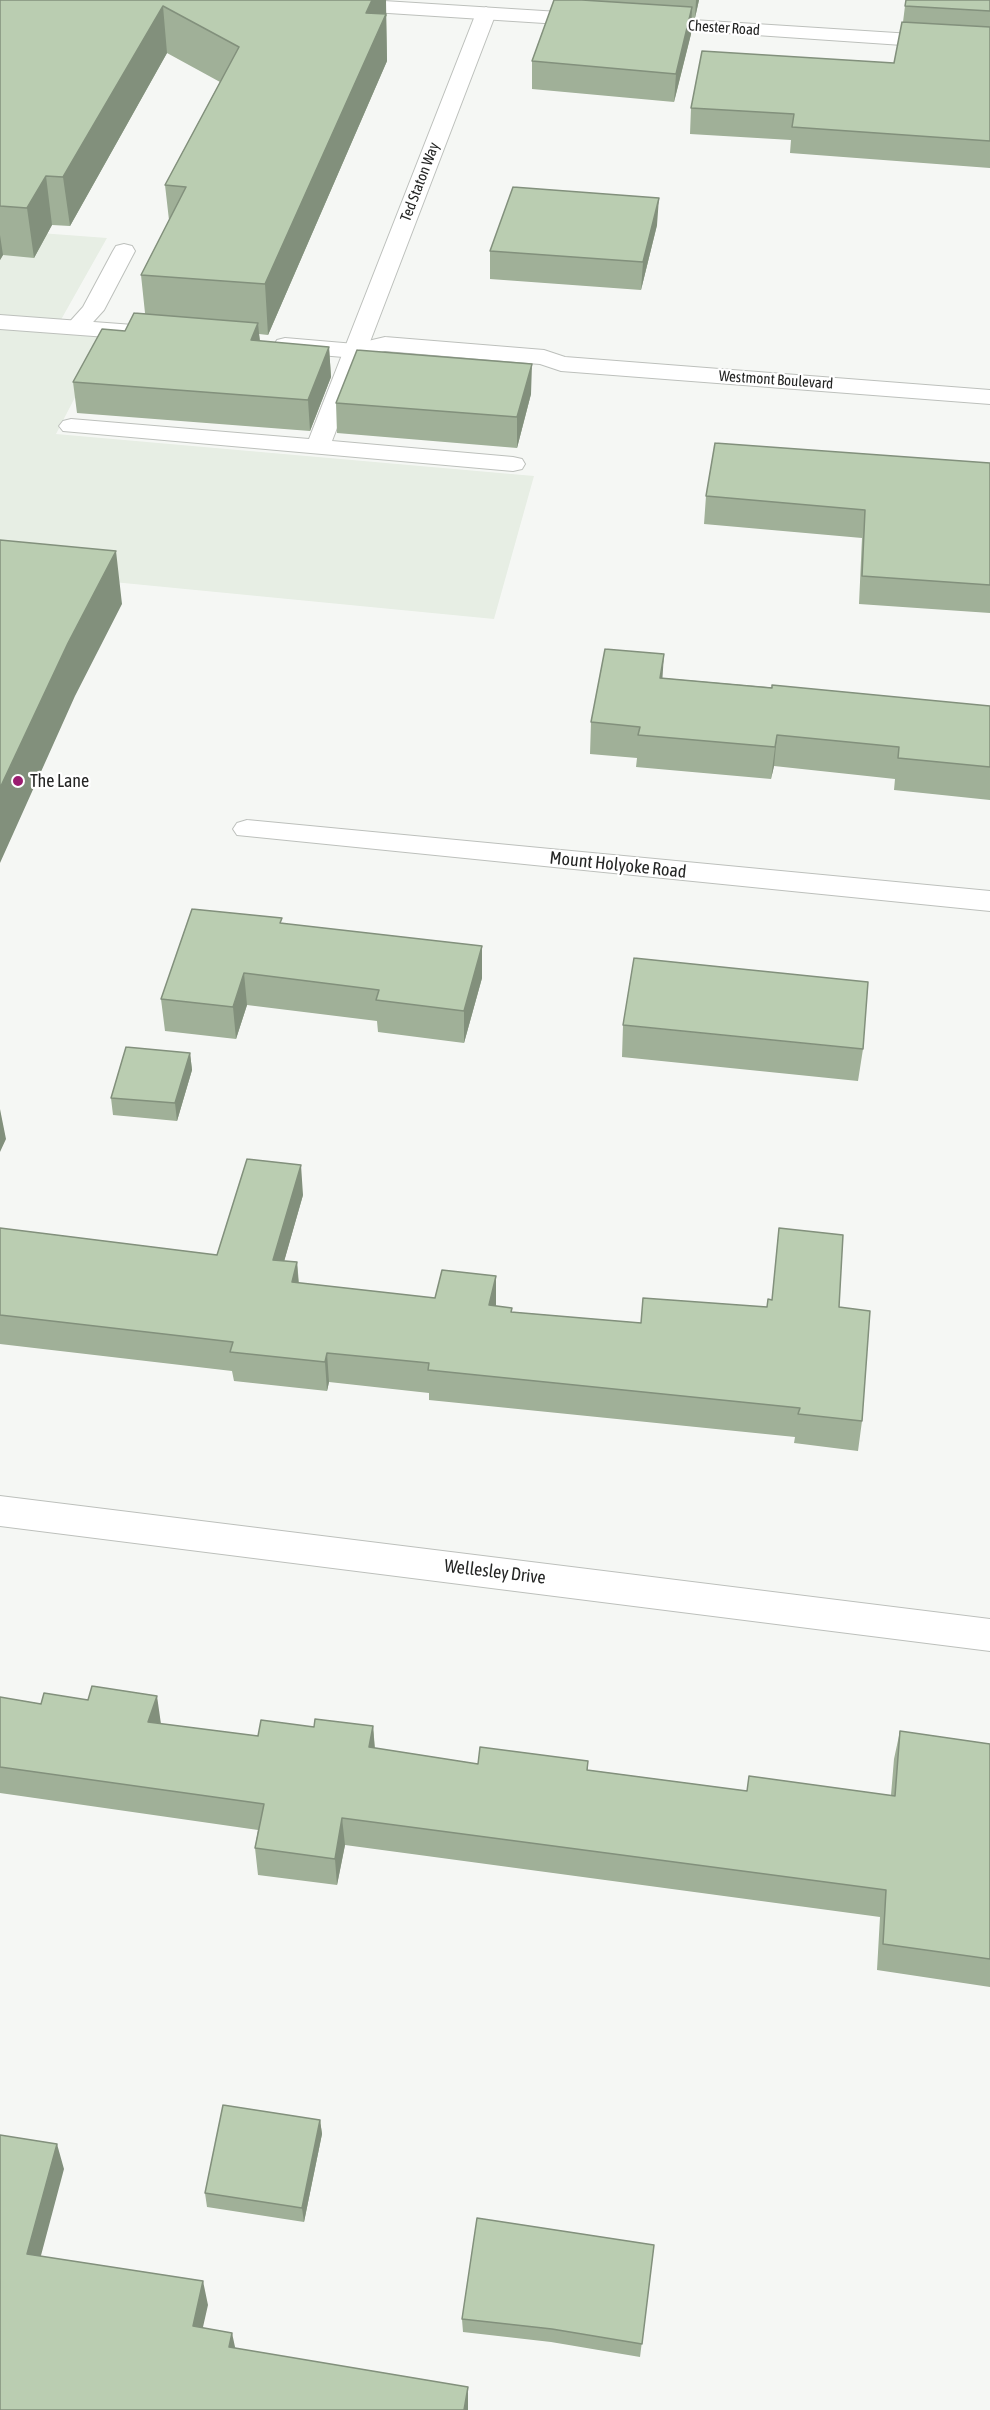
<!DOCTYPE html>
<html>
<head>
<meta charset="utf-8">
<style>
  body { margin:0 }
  canvas { display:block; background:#f5f7f4 }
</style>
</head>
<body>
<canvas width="990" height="2410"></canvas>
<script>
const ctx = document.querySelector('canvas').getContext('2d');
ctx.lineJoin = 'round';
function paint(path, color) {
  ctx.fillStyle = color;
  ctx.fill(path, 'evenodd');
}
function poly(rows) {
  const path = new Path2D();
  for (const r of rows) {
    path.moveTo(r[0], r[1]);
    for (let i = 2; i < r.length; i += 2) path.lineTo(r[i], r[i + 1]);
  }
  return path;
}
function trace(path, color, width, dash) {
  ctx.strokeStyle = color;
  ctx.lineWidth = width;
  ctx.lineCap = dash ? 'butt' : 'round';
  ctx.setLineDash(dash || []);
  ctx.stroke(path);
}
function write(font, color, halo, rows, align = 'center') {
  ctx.font = font + ' "Asap Condensed",sans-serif';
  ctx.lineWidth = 4.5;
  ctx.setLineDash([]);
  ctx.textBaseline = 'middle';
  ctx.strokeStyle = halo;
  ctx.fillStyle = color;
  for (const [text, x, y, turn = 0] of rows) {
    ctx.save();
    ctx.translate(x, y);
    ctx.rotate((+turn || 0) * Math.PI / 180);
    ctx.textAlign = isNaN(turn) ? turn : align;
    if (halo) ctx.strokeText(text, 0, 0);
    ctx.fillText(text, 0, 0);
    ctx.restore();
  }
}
const built = poly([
  [0,230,107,238,58,325,110,330,56,434,534,476,494,619,0,571]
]);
const lane = poly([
  [486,7,496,13,332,441,513,457,522,459,525,464,522,469,513,471,63,431,59,426,63,421,71,419,309,439,476,13,486,7],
  [124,244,132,246,135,251,104,310,84,332,68,332,65,327,83,307,113,251,116,246,124,244]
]);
const street = poly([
  [270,0,368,0,591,14,601,20,591,26,279,6,270,0],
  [646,17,990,39,990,51,639,27,636,23,646,17],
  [0,315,147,326,155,328,158,333,155,338,147,340,0,329,0,315],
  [385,337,544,350,565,357,990,390,990,404,561,371,540,364,385,351,355,358,285,352,277,350,274,345,277,340,285,338,355,344,385,337],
  [247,820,990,891,990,911,237,835,233,829,237,823,247,820],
  [0,1496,990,1619,990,1651,0,1526,0,1496]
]);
const wall = poly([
  [0,0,387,15,386,17,387,61,268,335,259,334,260,341,329,347,331,377,310,431,77,413,73,382,125,331,145,313,141,275,169,220,165,185,220,82,167,53,70,226,52,225,34,258,3,255,0,260],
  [554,0,699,0,695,18,692,18,691,34,674,102,532,89,532,61],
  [990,0,990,168,790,153,791,140,690,134,691,108,894,63,903,22,905,6],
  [657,225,641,290,490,279,490,251],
  [531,394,517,448,337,433,336,403],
  [990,463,990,613,859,604,862,538,704,524,706,496],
  [662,678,990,706,990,800,894,790,895,779,774,766,771,779,636,767,637,758,590,754,591,722],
  [282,923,482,978,464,1043,378,1032,377,1021,247,1005,236,1039,165,1031,161,999],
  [623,1025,863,1049,858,1081,622,1057],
  [190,1053,192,1070,177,1121,113,1115,111,1098],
  [303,1195,284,1261,297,1262,299,1283,495,1306,512,1312,641,1323,767,1307,772,1300,779,1228,839,1307,862,1421,858,1451,794,1443,795,1437,429,1400,429,1393,329,1382,327,1391,234,1381,232,1371,0,1344,0,1228,217,1255],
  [0,1697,161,1724,258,1736,314,1727,373,1726,375,1748,478,1764,588,1761,588,1770,747,1791,891,1795,894,1759,900,1731,990,1744,990,1987,877,1970,880,1917,345,1845,337,1885,258,1875,255,1848,258,1830,0,1793],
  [320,2120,322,2134,304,2222,207,2207,205,2193],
  [654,2245,640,2357,551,2342,463,2332,462,2319]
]);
const shadedWall = poly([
  [372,0,386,0,387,61,268,335,265,284,366,13],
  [696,0,699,0,695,18],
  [163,6,167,53,70,226,63,177],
  [692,7,691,34,674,102,676,74],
  [46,176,52,225,34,258,27,208],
  [659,198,657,225,641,290,643,262],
  [0,235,3,255,0,260],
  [258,323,261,353,251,340],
  [329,347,331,377,310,431,308,400],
  [532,364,531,394,517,448,517,417],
  [116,551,122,604,75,696,0,863,0,788,68,643],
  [664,654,662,685,660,678],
  [777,735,774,766,771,779,775,747],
  [482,946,482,978,464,1043,464,1011],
  [244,973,247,1005,236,1039,233,1007],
  [190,1053,192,1070,177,1121,175,1103],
  [0,1109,6,1139,0,1152],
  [301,1165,303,1195,276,1290,273,1260],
  [297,1262,299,1292,292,1282],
  [496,1276,496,1306,489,1335,489,1305],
  [327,1353,329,1382,327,1391,325,1362],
  [157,1696,161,1724,148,1722],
  [373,1726,375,1754,369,1747],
  [342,1818,345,1845,337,1885,335,1859],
  [320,2120,322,2134,304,2222,302,2208],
  [57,2144,64,2169,35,2278,27,2254],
  [203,2281,208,2305,198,2349,193,2326],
  [232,2333,237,2356,229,2347],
  [468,2387,468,2410,464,2410]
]);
const building = poly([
  [0,0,372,0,366,13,386,14,265,284,141,275,186,187,165,185,239,47,163,6,63,177,46,176,27,208,0,206,0,0],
  [554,0,582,0,692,7,676,74,532,61,554,0],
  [906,0,990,0,990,11,905,6,906,0],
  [902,22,990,27,990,141,792,127,794,114,691,108,702,51,894,63,902,22],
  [513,187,659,198,643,262,490,251,513,187],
  [134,313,258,323,251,340,329,347,308,400,73,382,102,329,125,331,134,313],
  [357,350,532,364,517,417,336,403,357,350],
  [715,443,990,463,990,585,862,576,865,510,706,496,715,443],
  [0,540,116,551,68,643,0,788,0,540],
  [605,649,664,654,660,678,772,688,772,685,990,706,990,767,898,758,899,747,777,735,775,747,638,735,640,727,591,722,605,649],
  [192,909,282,918,280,923,482,946,464,1011,376,1000,379,990,244,973,233,1007,161,999,192,909],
  [634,958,868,982,863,1049,623,1025,634,958],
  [126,1047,190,1053,175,1103,111,1098,126,1047],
  [247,1159,301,1165,273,1260,297,1262,292,1282,435,1298,442,1270,496,1276,489,1305,512,1308,511,1312,641,1323,643,1298,767,1307,768,1299,772,1300,779,1228,843,1235,839,1307,870,1311,862,1421,798,1414,800,1408,428,1370,429,1363,327,1353,325,1362,230,1352,233,1342,0,1315,0,1228,217,1255,247,1159],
  [92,1686,157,1696,148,1722,258,1736,261,1720,314,1727,315,1719,373,1726,369,1747,478,1764,480,1747,588,1761,587,1770,747,1791,749,1776,895,1796,900,1731,990,1744,990,1959,883,1944,886,1890,342,1818,335,1859,255,1848,264,1804,0,1767,0,1697,41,1704,44,1693,88,1700,92,1686],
  [223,2105,320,2120,302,2208,205,2193,223,2105],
  [0,2135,57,2144,27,2254,203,2281,193,2326,232,2333,229,2347,468,2387,464,2410,0,2410,0,2135],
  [477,2218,654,2245,642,2344,552,2329,462,2319,477,2218]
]);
const markers = [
  [18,781,6,"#9b1c70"]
];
const farStreetnames = [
  ["Chester Road",724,28,4],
  ["Ted Staton Way",420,182,-69],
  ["Westmont Boulevard",776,380,4]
];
const poiNames = [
  ["The Lane",30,781]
];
const streetNames = [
  ["Mount Holyoke Road",618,865,6],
  ["Wellesley Drive",495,1572,7]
];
paint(built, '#e7eee4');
trace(lane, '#bdc0bc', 2);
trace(street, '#bdc0bc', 2);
paint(lane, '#fff');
paint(street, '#fff');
paint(wall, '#a0b098');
paint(shadedWall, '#82907c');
paint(building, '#bacdb1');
trace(building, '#82907c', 1.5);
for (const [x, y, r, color] of markers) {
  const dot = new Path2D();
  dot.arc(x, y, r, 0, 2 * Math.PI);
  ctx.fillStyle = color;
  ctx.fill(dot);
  trace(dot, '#fff', 2);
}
write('15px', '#242524', '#fff', farStreetnames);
write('18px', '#242524', '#fff', poiNames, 'left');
write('18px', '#242524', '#fff', streetNames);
</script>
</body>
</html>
